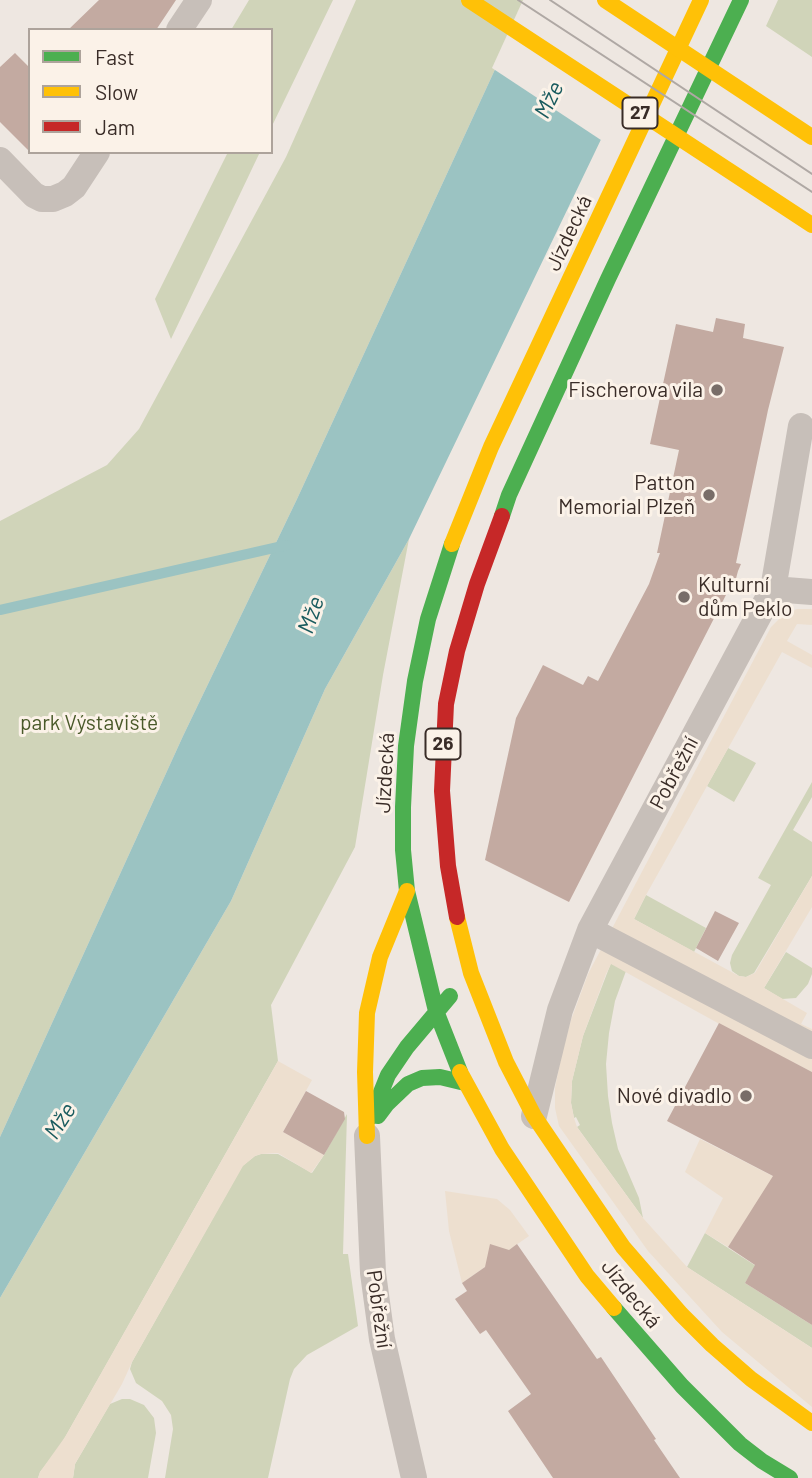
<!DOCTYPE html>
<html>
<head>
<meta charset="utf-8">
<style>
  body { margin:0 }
  #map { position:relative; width:812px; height:1478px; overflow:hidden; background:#eee7e1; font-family:Barlow,sans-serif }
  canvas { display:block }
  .legend { position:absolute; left:28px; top:28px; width:245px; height:126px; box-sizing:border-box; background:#fbf2e8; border:2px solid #ada39b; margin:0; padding:9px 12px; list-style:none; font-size:21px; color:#392c27 }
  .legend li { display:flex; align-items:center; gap:14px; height:35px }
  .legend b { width:35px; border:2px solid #ada39b }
</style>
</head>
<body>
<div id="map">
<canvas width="812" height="1478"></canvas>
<ul class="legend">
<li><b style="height:9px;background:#4caf50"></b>Fast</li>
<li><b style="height:9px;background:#ffc107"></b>Slow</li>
<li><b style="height:9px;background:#c62828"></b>Jam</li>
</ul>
</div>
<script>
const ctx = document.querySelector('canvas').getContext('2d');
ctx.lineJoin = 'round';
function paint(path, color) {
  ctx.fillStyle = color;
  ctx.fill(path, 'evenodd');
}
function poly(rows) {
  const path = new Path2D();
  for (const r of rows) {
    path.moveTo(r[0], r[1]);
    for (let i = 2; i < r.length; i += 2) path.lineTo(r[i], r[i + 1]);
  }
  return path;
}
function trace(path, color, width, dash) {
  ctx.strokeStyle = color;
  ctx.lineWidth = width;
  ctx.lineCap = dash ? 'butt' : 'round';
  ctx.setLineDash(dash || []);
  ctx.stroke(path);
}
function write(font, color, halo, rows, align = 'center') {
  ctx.font = font + ' Barlow,sans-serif';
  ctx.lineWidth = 6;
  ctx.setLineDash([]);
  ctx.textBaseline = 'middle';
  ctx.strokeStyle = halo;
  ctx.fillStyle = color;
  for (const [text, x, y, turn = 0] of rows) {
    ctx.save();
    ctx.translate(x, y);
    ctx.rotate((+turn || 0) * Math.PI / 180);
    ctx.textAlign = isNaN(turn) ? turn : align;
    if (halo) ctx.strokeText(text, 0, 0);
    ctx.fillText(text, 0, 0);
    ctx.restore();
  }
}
const green = poly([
  [249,0,333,0,271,128,271,30,231,30],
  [356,0,527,0,297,499,183,736,0,1137,0,521,107,465,139,429,286,157],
  [778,0,812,0,812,57,766,26],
  [228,152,260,152,171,339,155,299],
  [409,539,383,675,355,847,271,1005,278,1061,59,1448,40,1472,38,1478,0,1478,0,1298,231,901,325,689],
  [728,748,756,763,734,802,707,786],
  [812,782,812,797,793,830,812,842,812,876,754,973,746,977,739,976,732,971,730,963,732,955,771,885,758,878],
  [646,895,706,928,694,952,634,919],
  [786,952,812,968,812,974,808,984,796,998,782,999,764,988],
  [611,963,626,971,615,1001,609,1033,606,1064,608,1096,612,1123,618,1149,639,1198,643,1218,577,1127,580,1125,576,1117,574,1118,571,1103,572,1081,583,1036],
  [347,1114,343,1254,348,1254,358,1326,307,1355,294,1369,290,1379,268,1478,165,1478,173,1429,171,1415,162,1401,136,1383,130,1369,132,1362,242,1166,255,1156,261,1154,278,1154,312,1173,324,1155],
  [705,1233,756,1266,745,1283,812,1325,812,1348,687,1267],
  [122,1399,130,1399,144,1405,154,1418,156,1433,148,1478,73,1478,75,1464,107,1409,110,1404]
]);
const plaza = poly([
  [797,609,812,609,812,625,797,624,787,641,812,655,812,668,782,652,646,895,634,919,739,976,746,977,755,973,812,876,812,907,764,988,807,1013,801,1024,812,1029,812,1072,734,1032,611,964,606,974,583,1036,572,1081,571,1103,574,1118,577,1127,643,1218,687,1267,812,1348,812,1407,722,1332,648,1251,559,1126,555,1108,555,1088,561,1057,571,1020,588,974,771,627,784,614],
  [278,1061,312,1080,283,1132,324,1155,311,1173,278,1153,261,1154,255,1156,243,1166,132,1362,122,1384,75,1464,73,1478,38,1478,40,1472,65,1437],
  [700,1139,812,1196,753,1209,728,1247,705,1233,723,1198,685,1172],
  [445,1191,497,1199,510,1210,529,1236,462,1283,449,1231]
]);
const water = poly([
  [527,0,668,0,409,539,325,689,231,901,0,1298,0,1137,183,736,297,499]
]);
const pier = poly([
  [523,0,672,0,604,142,492,68]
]);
const stream = poly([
  [0,610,287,545]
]);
const building = poly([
  [99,0,176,0,156,30,68,30],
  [15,53,30,68,30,152,0,122,0,67],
  [716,318,745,324,743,338,784,347,768,410,736,563,741,564,738,571,733,590,729,589,569,902,485,860,516,718,543,665,583,685,588,676,598,681,649,584,660,553,657,553,679,450,650,444,676,324,713,332],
  [715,911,739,923,718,961,696,948],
  [719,1023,812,1072,812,1325,745,1283,755,1265,728,1247,773,1176,667,1121],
  [306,1091,344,1112,345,1119,324,1155,283,1132],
  [490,1244,509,1250,517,1244,597,1359,601,1357,656,1439,654,1440,680,1478,553,1478,508,1411,531,1394,486,1330,480,1334,455,1299,467,1291,462,1283,485,1267]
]);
const street = poly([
  [179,30,199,0],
  [0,160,34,195,42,199,53,199,65,194,74,187,97,152],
  [773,589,812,592],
  [590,930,812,1046],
  [534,1116,560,1010,590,930,773,589,801,426],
  [367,1136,373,1273,382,1339,414,1478]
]);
const fast = poly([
  [502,516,509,495,608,279,741,0],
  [452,544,428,619,415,681,406,746,403,807,403,850,407,891,436,1011,460,1072],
  [378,1116,387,1104,408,1084,422,1078,440,1077,465,1083],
  [371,1117,388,1075,407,1047,450,996],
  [614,1308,682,1386,740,1444,762,1461,790,1478]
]);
const slow = poly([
  [452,544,491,447,701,0],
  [457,917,471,973,506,1062,534,1116,623,1247,681,1314,712,1345,751,1379,812,1423],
  [460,1072,502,1149,587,1276,614,1308],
  [367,1136,365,1072,367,1013,380,957,407,891]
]);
const jam = poly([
  [457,917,448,866,442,791,446,704,457,651,477,584,502,516]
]);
const tram = poly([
  [518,0,812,192],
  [550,0,812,174]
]);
const slowBridge = poly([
  [469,0,812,225],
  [605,0,812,137]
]);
const markers = [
  [717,390,7,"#786d68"],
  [709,495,7,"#786d68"],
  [684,597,7,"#786d68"],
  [746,1096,7,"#786d68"]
];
const shields = [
  [640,113,35],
  [443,744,35]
];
const shieldNames = [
  ["27",640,113],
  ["26",443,744]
];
const streetNames = [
  ["Jízdecká",569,233,-65],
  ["Jízdecká",385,773,-87],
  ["Pobřežní",674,773,-62],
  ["Jízdecká",631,1294,51],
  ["Pobřežní",379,1309,82]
];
const poiNames = [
  ["Fischerova vila",703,390],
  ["Patton",695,483],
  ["Memorial Plzeň",695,507],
  ["Kulturní",698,585,"left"],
  ["dům Peklo",698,609,"left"],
  ["Nové divadlo",732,1096]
];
const parkNames = [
  ["park Výstaviště",89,723]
];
const waterNames = [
  ["Mže",549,100,-64],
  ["Mže",311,615,-71],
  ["Mže",60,1121,-57]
];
paint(green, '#d0d4b9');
paint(plaza, '#eddfcf');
paint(water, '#9bc3c2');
paint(pier, '#eee7e1');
trace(stream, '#9bc3c2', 10);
paint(building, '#c3aaa1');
trace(street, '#c7bfb9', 26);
trace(fast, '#4caf50', 16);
trace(slow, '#ffc107', 16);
trace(jam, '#c62828', 16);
trace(tram, '#afa8a4', 2);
trace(slowBridge, '#ffc107', 16);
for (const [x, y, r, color] of markers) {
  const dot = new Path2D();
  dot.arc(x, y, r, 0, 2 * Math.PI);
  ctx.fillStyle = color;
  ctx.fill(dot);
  trace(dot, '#fbf2e8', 2.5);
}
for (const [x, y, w] of shields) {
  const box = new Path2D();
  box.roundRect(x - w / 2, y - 15.5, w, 31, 5);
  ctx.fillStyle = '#fbf2e8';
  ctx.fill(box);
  trace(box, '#392c27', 2);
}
write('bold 19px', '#392c27', null, shieldNames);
write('21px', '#392c27', '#fbf2e8', streetNames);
write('21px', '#392c27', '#fbf2e8', poiNames, 'right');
write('21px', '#495929', '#fbf2e8', parkNames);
write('italic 23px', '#195b5e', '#fbf2e8', waterNames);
</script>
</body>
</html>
